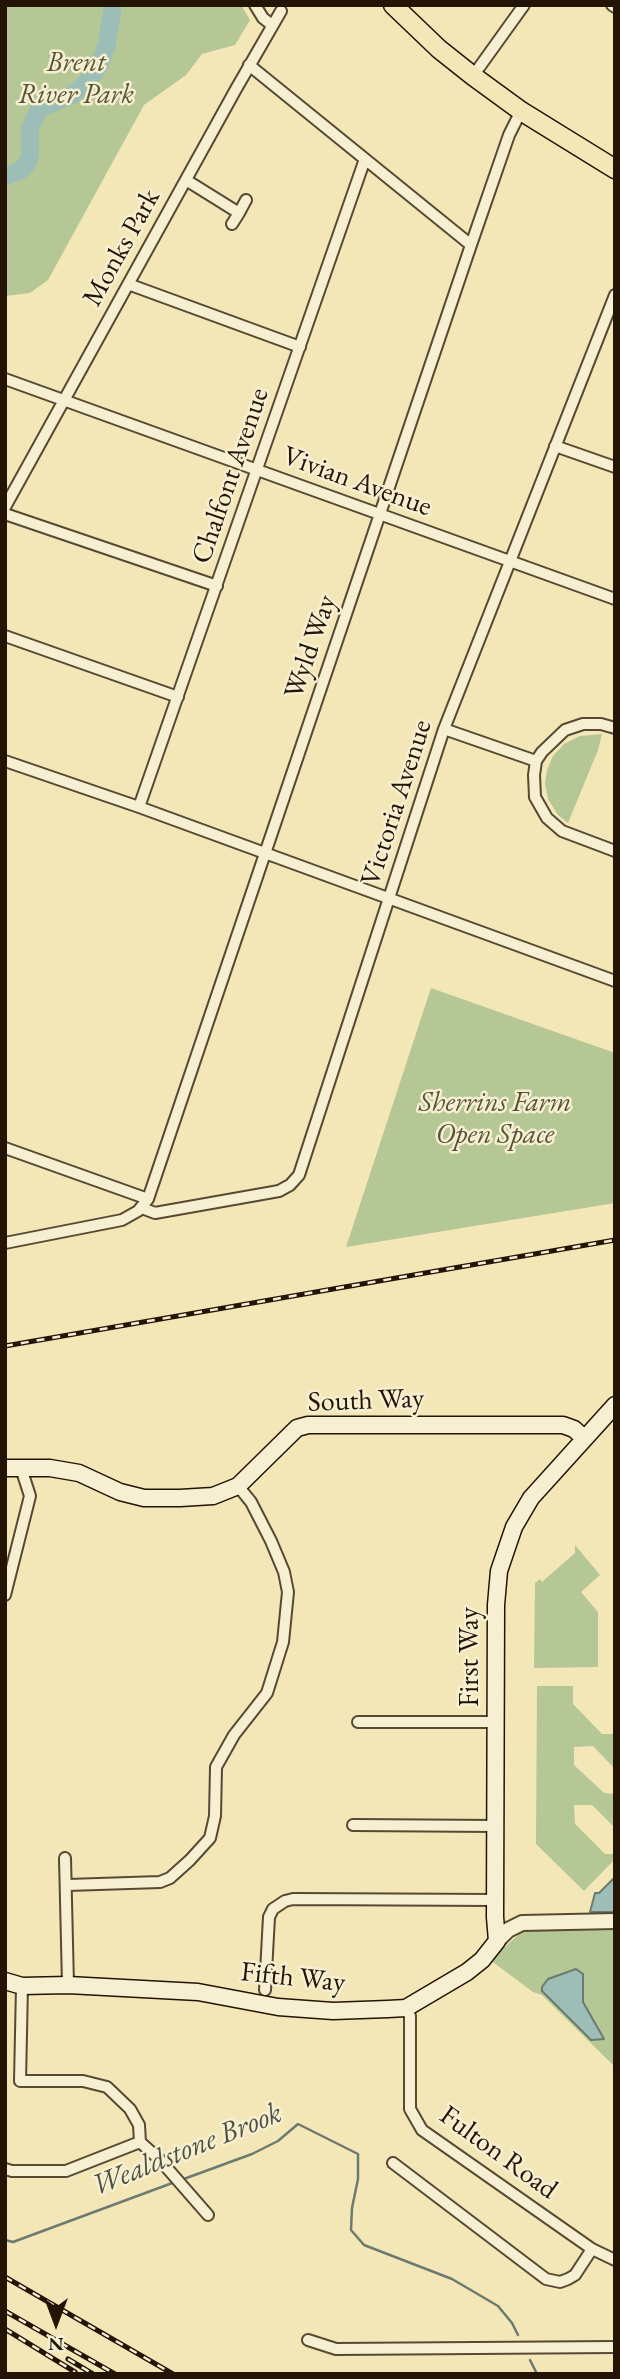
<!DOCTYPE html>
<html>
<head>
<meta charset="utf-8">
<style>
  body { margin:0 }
  #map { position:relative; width:620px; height:2379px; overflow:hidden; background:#f3e7b8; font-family:"EB Garamond",serif }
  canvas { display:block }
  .frame { position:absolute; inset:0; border:7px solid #231405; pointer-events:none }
  .north { position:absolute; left:21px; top:2288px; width:70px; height:70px; -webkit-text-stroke:5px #f7efd1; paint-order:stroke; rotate:180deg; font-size:19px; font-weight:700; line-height:28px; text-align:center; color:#231405 }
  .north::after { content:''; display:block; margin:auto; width:24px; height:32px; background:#231405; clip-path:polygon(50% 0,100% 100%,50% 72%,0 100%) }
</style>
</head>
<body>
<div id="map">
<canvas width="620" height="2379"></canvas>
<div class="frame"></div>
<div class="north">N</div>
</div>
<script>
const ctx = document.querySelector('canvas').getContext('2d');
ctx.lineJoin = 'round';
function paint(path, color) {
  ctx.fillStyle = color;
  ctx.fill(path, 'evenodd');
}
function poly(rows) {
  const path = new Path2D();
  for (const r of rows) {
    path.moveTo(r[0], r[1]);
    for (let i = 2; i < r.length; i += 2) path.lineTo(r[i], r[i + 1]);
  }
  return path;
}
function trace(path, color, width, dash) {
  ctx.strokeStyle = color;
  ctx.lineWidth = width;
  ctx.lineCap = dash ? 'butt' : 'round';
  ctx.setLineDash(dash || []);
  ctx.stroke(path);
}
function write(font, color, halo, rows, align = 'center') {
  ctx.font = font + ' "EB Garamond",serif';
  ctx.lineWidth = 5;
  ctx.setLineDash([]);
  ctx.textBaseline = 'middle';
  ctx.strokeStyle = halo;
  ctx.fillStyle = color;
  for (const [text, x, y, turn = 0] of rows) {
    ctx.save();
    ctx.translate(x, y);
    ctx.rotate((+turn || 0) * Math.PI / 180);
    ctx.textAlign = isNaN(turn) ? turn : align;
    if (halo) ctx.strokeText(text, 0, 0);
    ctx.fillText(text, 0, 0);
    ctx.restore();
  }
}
const green = poly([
  [5,5,241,5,250,20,235,45,202,54,186,75,144,105,48,280,30,293,5,296],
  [602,734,598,750,568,823,558,815,548,799,545,784,547,770,553,756,564,744,580,736],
  [431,988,615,1053,615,1203,346,1247],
  [575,1545,600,1575,581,1592,598,1612,598,1667,534,1668,535,1583,540,1579,542,1582,575,1553],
  [537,1686,573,1686,573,1704,602,1734,615,1734,615,1769,593,1746,574,1747,574,1765,604,1793,615,1794,615,1828,592,1805,574,1805,575,1824,605,1854,615,1854,615,1859,584,1891,536,1844],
  [615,1929,615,2067,542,1995,533,1992,490,1960,524,1930]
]);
const water = poly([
  [615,1877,615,1912,590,1912,595,1893,599,1893,615,1877],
  [576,1969,583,1974,583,2002,604,2039,591,2040,542,1991,542,1987,548,1979,576,1969]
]);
const stream = poly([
  [181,2180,252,2154,278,2141,298,2124,358,2154,358,2179,352,2208,351,2230,364,2245,452,2279,498,2306,512,2323,518,2335],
  [5,2240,13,2242,175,2182],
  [530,2360,537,2374]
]);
const river = poly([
  [5,176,20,171,27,164,30,155,30,129,39,109,72,95,88,81,99,66,107,44,113,5]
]);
const minor = poly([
  [255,5,263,18,272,25],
  [612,5,615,7],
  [249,65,471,245],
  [473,76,524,5],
  [186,180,239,213,232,224],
  [239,213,246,200],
  [128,284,300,347],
  [5,379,615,599],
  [555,446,615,467],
  [5,507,236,89,281,11],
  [5,514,217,586],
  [5,636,178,697],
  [615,728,601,724,583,724,565,730,542,752,536,761,534,775,535,797,547,818,562,831,615,851],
  [444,729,536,761],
  [5,761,139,807,615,981],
  [139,807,365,159],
  [5,1148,148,1199],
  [142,1208,155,1213,279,1191,290,1185,299,1175,444,729,615,295],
  [5,1243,122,1220,138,1211,148,1199,471,245,509,135,521,111],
  [5,1595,30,1496,21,1468],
  [358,1722,496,1722],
  [353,1825,496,1826],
  [65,1858,68,1985],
  [68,1885,160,1882,170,1878,190,1860,210,1838,215,1816,216,1767,234,1735,267,1693,283,1642,288,1592,284,1572,271,1541,251,1502,238,1486],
  [22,1986,20,2081,83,2081,107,2087,130,2109,139,2125,140,2142,160,2160,208,2215],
  [265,1990,269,1917,273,1909,285,1901,293,1899,496,1900],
  [406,2008,410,2016,410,2109,422,2130,592,2249,615,2260],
  [393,2163,546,2279,560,2282,568,2279,575,2275,592,2249],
  [5,2169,12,2171,66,2171,140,2142],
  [308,2340,336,2349,615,2347]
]);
const tertiary = poly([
  [497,1941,508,1930,522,1923,615,1921]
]);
const secondary = poly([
  [5,1468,50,1468,79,1473,120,1492,144,1498,180,1498,213,1496,238,1486,297,1428,308,1425,563,1425,574,1429,584,1438],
  [5,1981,22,1986,68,1985,198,1992,278,2007,333,2011,388,2009,406,2008,467,1972,482,1960,497,1941,495,1917,496,1605,499,1571,514,1527,531,1498,615,1405]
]);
const primary = poly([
  [393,5,439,49,473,76,521,111,615,169]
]);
const rail = poly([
  [5,1346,615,1240],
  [5,2277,173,2374],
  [5,2311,115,2374],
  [5,2329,75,2372],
  [68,2359,93,2374]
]);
const parkNames = [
  ["Brent",76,63],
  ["River Park",76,95],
  ["Sherrins Farm",495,1103],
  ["Open Space",495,1135]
];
const streetNames = [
  ["Monks Park",122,248,-61],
  ["Chalfont Avenue",231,476,-71],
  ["Vivian Avenue",357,482,20],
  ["Wyld Way",311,647,-71],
  ["Victoria Avenue",397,803,-72],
  ["South Way",366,1401,-2],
  ["First Way",470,1657,-90],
  ["Fifth Way",293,1978,6],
  ["Fulton Road",498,2153,36]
];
const waterNames = [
  ["Wealdstone Brook",187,2150,-22]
];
paint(green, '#b4c794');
paint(water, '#9dbeb6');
trace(water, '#6c7a6f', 2);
trace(stream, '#6c7a6f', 2.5);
trace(river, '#9dbeb6', 18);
trace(minor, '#574932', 14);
trace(tertiary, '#574932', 18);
trace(secondary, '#231405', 19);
trace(primary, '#231405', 21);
trace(minor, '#f7efd1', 10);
trace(tertiary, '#f7efd1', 14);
trace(secondary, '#f7efd1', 16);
trace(primary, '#f3e7b8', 18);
trace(rail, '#231405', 5);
trace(rail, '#f7efd1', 2.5, [8]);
write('italic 28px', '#565337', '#f7efd1', parkNames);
write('28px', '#231405', '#f7efd1', streetNames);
write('italic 30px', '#4e5043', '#f7efd1', waterNames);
</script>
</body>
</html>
